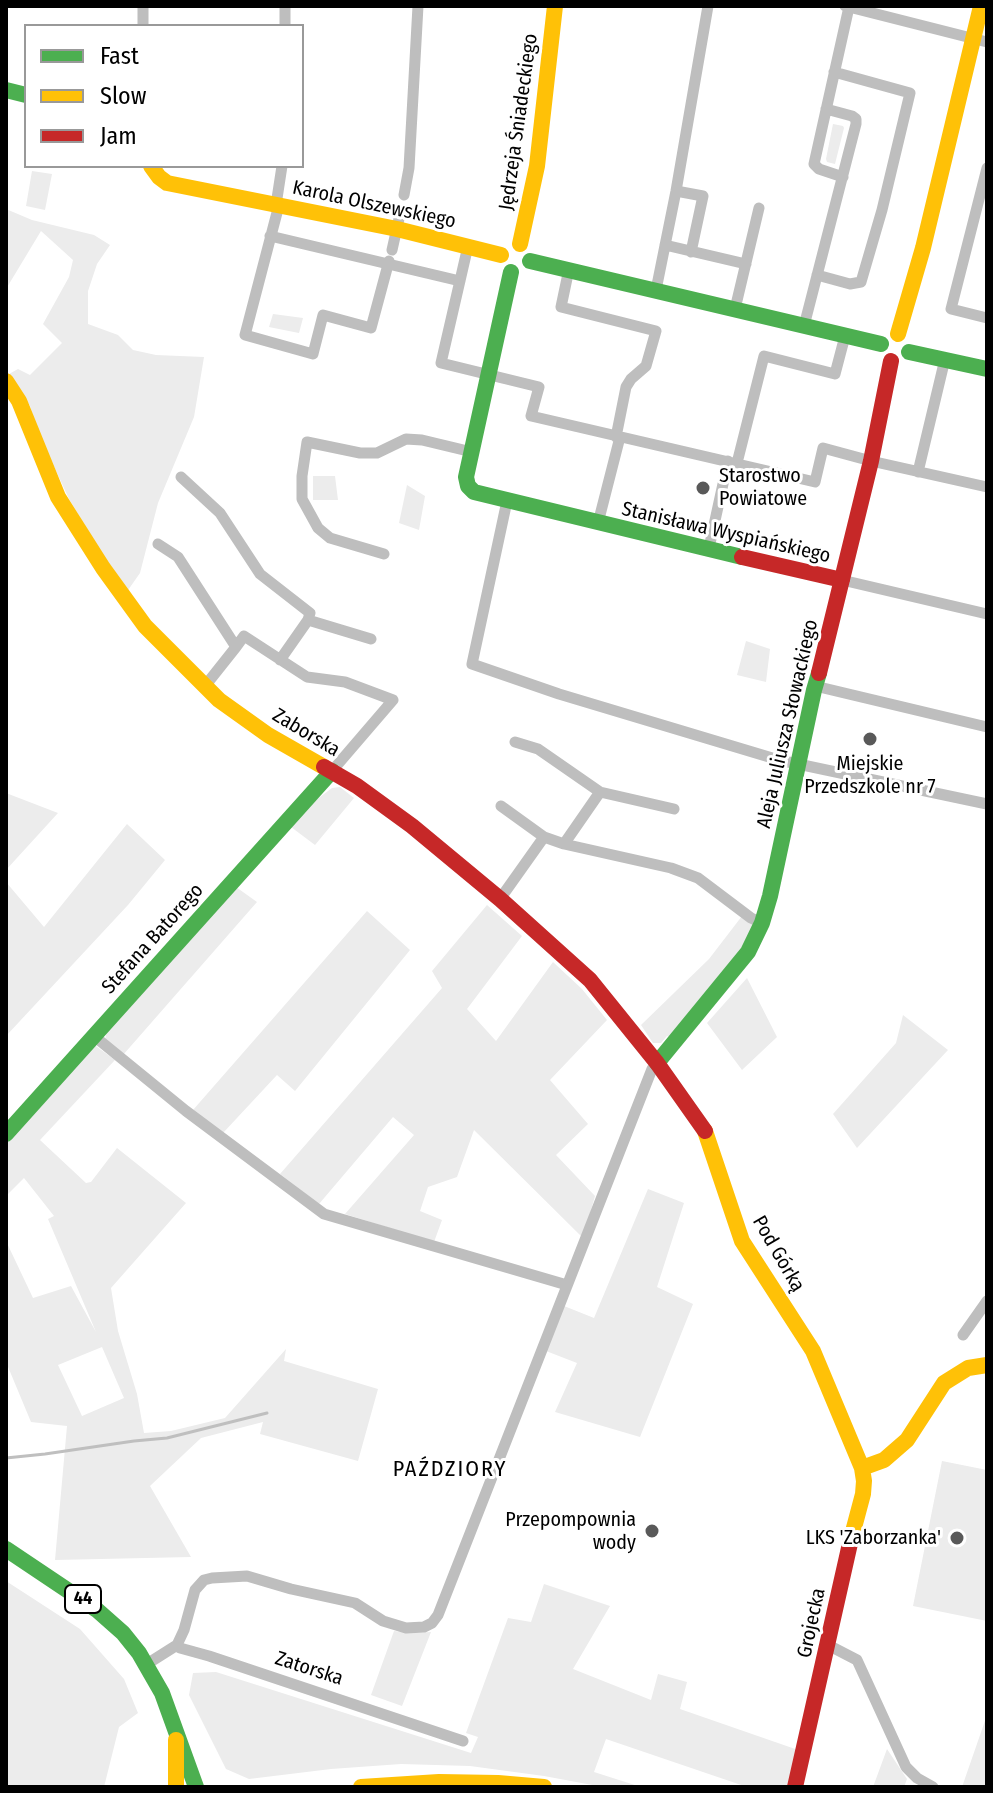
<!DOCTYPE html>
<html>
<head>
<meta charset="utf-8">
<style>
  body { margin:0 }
  #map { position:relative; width:993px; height:1793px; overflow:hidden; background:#fff; font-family:"Fira Sans Condensed",sans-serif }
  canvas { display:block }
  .frame { position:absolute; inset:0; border:8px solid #000; pointer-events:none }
  .legend { position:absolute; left:24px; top:24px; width:280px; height:144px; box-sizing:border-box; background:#fff; border:2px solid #999; margin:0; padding:10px 14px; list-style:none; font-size:24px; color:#000 }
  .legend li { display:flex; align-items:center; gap:16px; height:40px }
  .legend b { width:40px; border:2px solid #999 }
</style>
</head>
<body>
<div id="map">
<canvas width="993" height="1793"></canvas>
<div class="frame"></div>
<ul class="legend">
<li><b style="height:10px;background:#4caf50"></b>Fast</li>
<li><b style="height:10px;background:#ffc107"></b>Slow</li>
<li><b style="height:10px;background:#c62828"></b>Jam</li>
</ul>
</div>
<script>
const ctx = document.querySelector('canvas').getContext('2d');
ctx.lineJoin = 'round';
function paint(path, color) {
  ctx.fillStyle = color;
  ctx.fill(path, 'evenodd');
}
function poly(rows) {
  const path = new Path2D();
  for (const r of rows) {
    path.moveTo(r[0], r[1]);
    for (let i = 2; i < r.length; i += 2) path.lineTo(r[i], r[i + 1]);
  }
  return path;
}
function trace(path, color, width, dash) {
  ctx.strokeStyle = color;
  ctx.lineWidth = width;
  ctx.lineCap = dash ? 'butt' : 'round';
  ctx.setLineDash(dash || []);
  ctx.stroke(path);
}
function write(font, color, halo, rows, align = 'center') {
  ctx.font = font + ' "Fira Sans Condensed",sans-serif';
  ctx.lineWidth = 6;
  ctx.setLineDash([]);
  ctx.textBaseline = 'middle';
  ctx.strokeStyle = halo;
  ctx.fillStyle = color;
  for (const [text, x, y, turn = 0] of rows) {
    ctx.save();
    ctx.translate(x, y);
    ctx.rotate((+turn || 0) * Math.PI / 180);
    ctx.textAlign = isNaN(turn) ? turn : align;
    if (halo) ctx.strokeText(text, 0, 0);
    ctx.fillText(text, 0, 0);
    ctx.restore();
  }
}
const green = poly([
  [833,124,843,126,844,128,835,164,827,162,826,159],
  [32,171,52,174,45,210,26,206],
  [6,209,32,220,94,235,110,245,97,264,88,291,88,324,118,335,133,350,156,355,204,357,194,417,158,503,140,573,126,593,69,499,39,434,30,406,9,374,18,369,30,375,62,343,43,324,69,277,73,260,41,231,6,289],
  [273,314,303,318,299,333,269,327],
  [313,476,335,476,338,500,313,500],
  [407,485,425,496,419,530,399,523],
  [746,641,770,649,766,682,737,675],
  [340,787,354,798,315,845,291,827,316,800,332,788],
  [6,793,58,813,6,870],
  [127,824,165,860,128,905,6,1036,6,882,44,927],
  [236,887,257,902,123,1055,105,1040,107,1031],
  [487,905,522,936,467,1009,496,1041,553,962,582,989,607,1020,550,1080,588,1124,556,1155,595,1196,583,1238,474,1130,457,1177,428,1187,420,1211,442,1220,434,1242,345,1214,414,1135,393,1117,319,1204,280,1174,442,988,432,971],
  [367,911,410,950,295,1091,277,1075,223,1133,193,1110],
  [742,916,757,925,744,950,672,1038,667,1036,661,1043,653,1043,641,1025,709,959],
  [747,978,777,1037,742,1070,707,1023],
  [903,1015,948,1050,857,1148,833,1114,896,1043],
  [93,1044,115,1060,40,1140,86,1183,91,1182,117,1148,186,1203,111,1288,118,1331,137,1394,144,1433,171,1431,225,1418,286,1349,284,1361,378,1389,358,1461,260,1434,263,1422,201,1438,150,1486,191,1557,55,1560,67,1426,31,1422,6,1362,6,1241,33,1298,71,1286,96,1332,48,1219,54,1216,24,1178,6,1196,6,1142],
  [102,1347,124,1398,82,1416,58,1365],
  [648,1189,684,1203,657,1287,693,1304,640,1437,555,1412,577,1363,546,1351,564,1306,594,1318],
  [942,1461,987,1470,987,1621,913,1606],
  [6,1581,80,1629,124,1679,138,1713,119,1727,104,1787,6,1787],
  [544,1584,610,1606,573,1669,651,1700,658,1674,687,1682,680,1709,801,1751,791,1787,747,1787,606,1739,594,1772,641,1787,603,1787,544,1776,470,1766,401,1764,331,1769,249,1779,226,1769,189,1695,193,1673,216,1672,471,1753,478,1737,466,1733,508,1618,531,1622],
  [394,1631,411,1633,431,1632,402,1706,371,1695],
  [987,1715,987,1787,962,1787],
  [887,1749,907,1779,904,1787,873,1787]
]);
const stream = poly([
  [6,1458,45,1454,134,1441,167,1438,267,1413]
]);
const street = poly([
  [143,6,143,26],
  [845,6,987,42],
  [285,26,285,6],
  [987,168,951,309,987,318],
  [843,177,819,169,814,164,849,7],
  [676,191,703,196,691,252],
  [404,195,409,168,418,6],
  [276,205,282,166],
  [279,205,245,335,313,354,323,315,371,328,389,261],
  [270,236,460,281],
  [665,245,746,264],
  [468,246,441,363,539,387,531,416,815,482,823,448,871,461,987,487],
  [392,250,401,210],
  [569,269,561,307,656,331,646,366,631,379,626,387,616,437],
  [817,275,850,284,861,282,882,210,910,93,834,72],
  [656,290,676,191,708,6],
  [735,309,759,208],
  [804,326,856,124,856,119,852,116,826,109],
  [737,463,764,356,835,374,845,336],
  [918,472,945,359],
  [181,477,220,513,260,574,310,613,308,620,371,639],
  [507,501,472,664,559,694,779,760,987,804],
  [598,523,620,437],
  [158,544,178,557,236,647,244,636,307,677,345,682,393,700,332,771],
  [709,548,728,461],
  [384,554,330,538,318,528,302,499,302,476,307,442,360,453,377,453,406,439,422,440,472,452],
  [842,580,987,614],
  [280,660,308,620],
  [205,686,236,647],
  [815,686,987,727],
  [515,742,538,749,600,792,674,809],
  [501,806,544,837,564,844,671,868,698,878,751,918,762,923],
  [564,844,600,792],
  [500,899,544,837],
  [94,1036,186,1111,324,1214,567,1285],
  [963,1335,987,1301],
  [177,1645,184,1630,195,1590,204,1580,212,1578,247,1576,291,1589,355,1603,383,1621,406,1628,424,1627,432,1623,438,1615,652,1069,657,1063],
  [828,1645,857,1660,906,1767,917,1778,933,1787],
  [147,1664,177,1645,180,1648,209,1656,463,1741]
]);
const fast = poly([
  [6,90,26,95],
  [530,261,881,344],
  [511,272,466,477,468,486,474,492,742,557],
  [909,352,987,369],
  [657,1063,748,952,762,923,770,896,814,690,819,673],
  [6,1134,332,771],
  [6,1549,97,1610,123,1633,139,1653,162,1693,196,1787]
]);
const slow = poly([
  [151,166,159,177,167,183,397,229,501,255],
  [520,244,537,166,555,6],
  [898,334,923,248,981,6],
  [6,381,19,401,58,497,103,568,145,626,219,700,268,735,324,767],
  [705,1131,742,1241,813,1351,862,1468,864,1481,863,1494,851,1539],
  [862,1468,884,1460,907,1440,944,1383,968,1368,987,1365],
  [176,1740,176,1787],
  [361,1787,439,1782,498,1783,544,1787]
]);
const jam = poly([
  [742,557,842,580],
  [819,673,871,461,891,361],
  [324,767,357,786,412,826,500,899,590,980,657,1063,705,1131],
  [795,1787,851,1539]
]);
const markers = [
  [703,488,8,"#595959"],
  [870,739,8,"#595959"],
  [652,1531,8,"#595959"],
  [957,1538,8,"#595959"]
];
const shields = [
  [83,1599,36]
];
const shieldNames = [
  ["44",83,1599]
];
const streetNames = [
  ["Jędrzeja Śniadeckiego",519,122,-82],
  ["Karola Olszewskiego",374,205,12],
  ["Stanisława Wyspiańskiego",726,533,13],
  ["Aleja Juliusza Słowackiego",788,724,-77],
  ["Zaborska",306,733,31],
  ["Stefana Batorego",153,939,-48],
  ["Pod Górką",778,1254,60],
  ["Grojecka",812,1623,-78],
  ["Zatorska",309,1669,18]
];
const poiNames = [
  ["Starostwo",719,476,"left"],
  ["Powiatowe",719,499,"left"],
  ["Miejskie",870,764,"center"],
  ["Przedszkole nr 7",870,787,"center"],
  ["Przepompownia",636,1520],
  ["wody",636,1543],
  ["LKS 'Zaborzanka'",941,1538]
];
const neighbourhoodNames = [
  ["PAŹDZIORY",450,1470]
];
paint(green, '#ececec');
trace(stream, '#bfbfbf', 3);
trace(street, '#bebebe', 11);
trace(fast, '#4caf50', 16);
trace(slow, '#ffc107', 16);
trace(jam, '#c62828', 16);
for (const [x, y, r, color] of markers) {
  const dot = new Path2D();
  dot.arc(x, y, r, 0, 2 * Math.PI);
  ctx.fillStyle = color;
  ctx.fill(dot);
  trace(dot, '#fff', 3);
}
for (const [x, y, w] of shields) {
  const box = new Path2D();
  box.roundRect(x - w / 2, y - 14, w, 28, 6);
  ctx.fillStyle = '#fff';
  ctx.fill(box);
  trace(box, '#000', 2);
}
write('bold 18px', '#000', null, shieldNames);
write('20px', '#000', '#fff', streetNames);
write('20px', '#000', '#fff', poiNames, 'right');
ctx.letterSpacing = '2px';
write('22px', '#000', '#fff', neighbourhoodNames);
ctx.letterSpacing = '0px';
</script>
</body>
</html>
